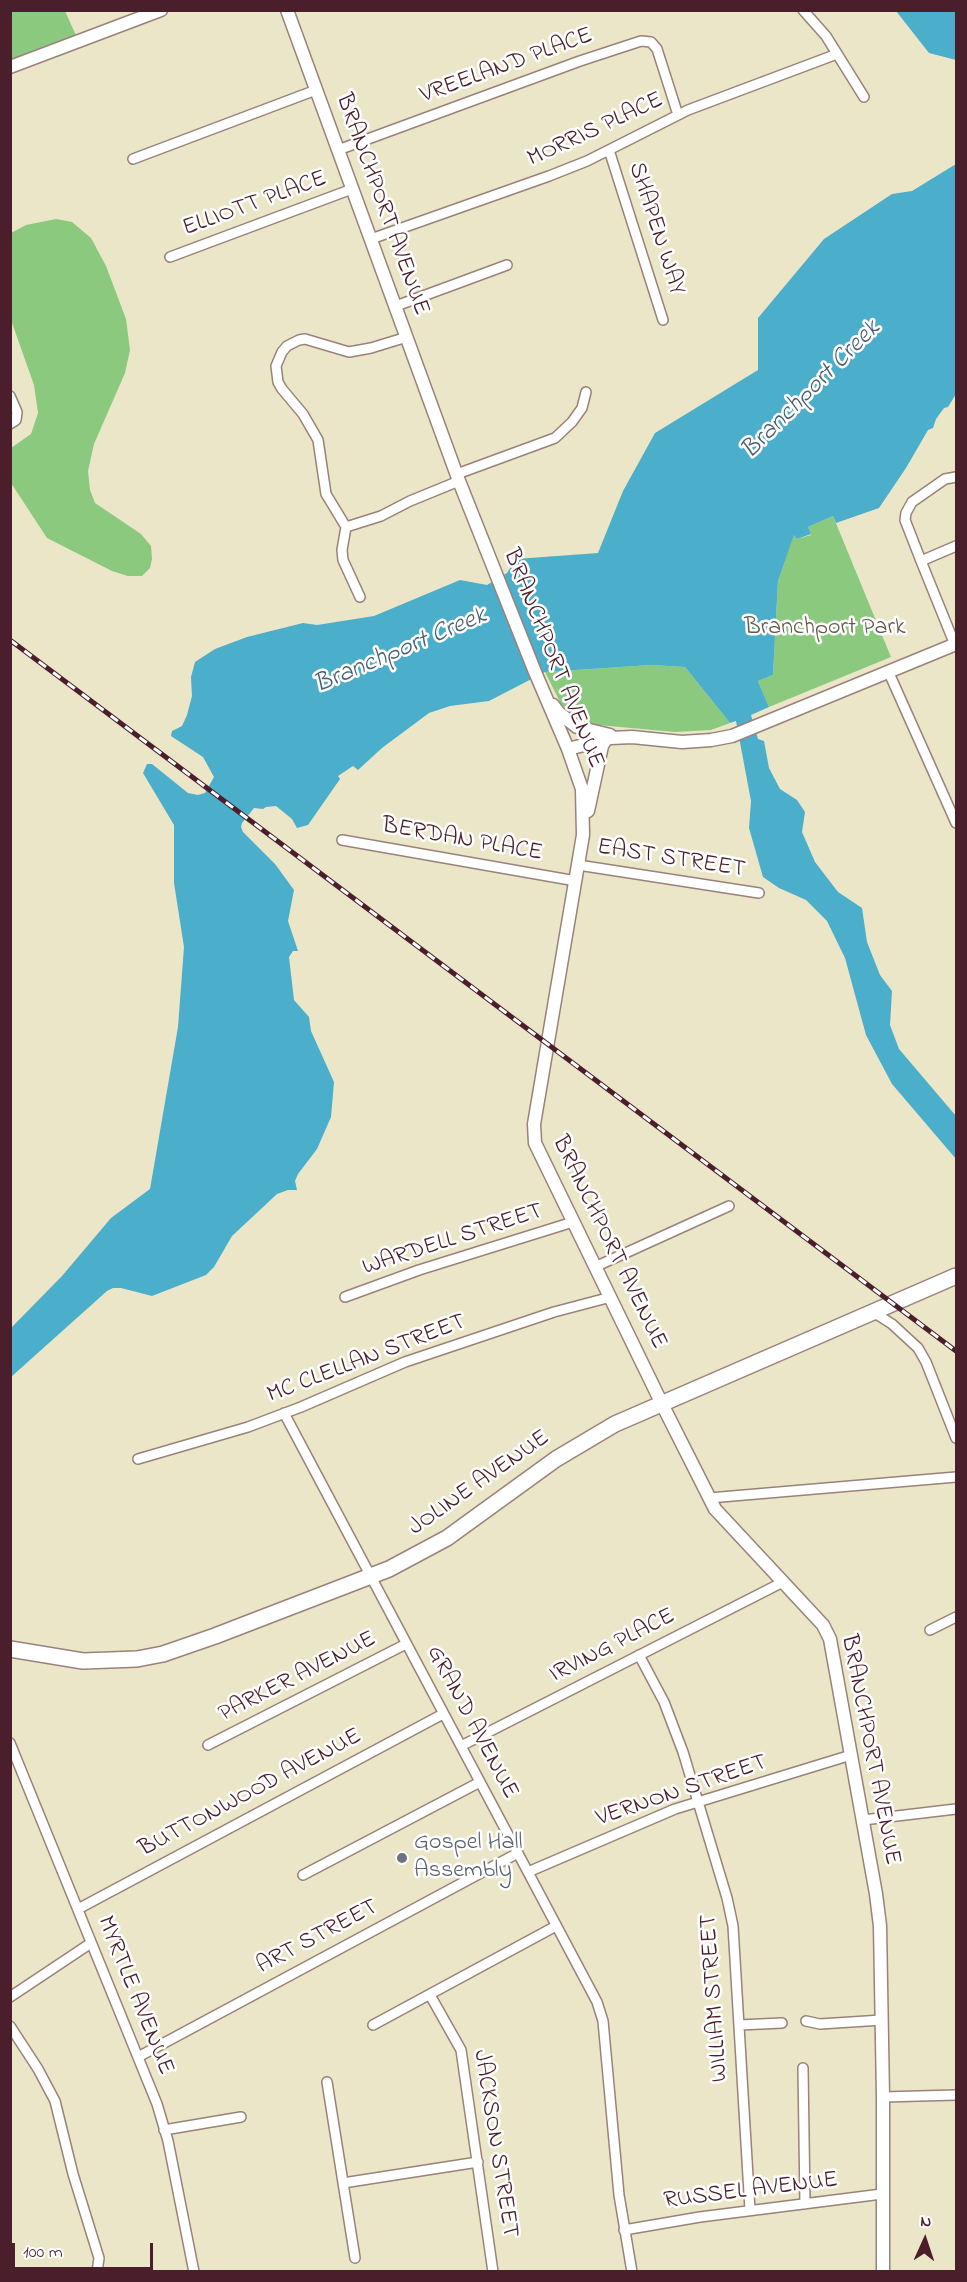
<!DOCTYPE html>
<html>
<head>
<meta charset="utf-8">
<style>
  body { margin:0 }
  #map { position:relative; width:967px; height:2282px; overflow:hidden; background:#ebe6c8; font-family:"Indie Flower",sans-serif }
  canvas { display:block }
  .frame { position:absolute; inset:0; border:12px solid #4a1f2b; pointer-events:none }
  .north { position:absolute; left:895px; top:2210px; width:60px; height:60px; -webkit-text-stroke:4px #fff; paint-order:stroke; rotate:3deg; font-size:16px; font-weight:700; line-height:24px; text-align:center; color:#4a1f2b }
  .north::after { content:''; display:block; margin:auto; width:21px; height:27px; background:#4a1f2b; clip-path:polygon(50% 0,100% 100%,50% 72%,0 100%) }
  .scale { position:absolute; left:12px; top:2243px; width:141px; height:27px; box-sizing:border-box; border:3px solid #4a1f2b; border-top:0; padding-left:8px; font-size:18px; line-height:21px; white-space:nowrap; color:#4a1f2b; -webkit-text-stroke:4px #fff; paint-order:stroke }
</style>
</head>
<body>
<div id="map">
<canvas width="967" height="2282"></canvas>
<div class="frame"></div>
<div class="north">N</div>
<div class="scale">100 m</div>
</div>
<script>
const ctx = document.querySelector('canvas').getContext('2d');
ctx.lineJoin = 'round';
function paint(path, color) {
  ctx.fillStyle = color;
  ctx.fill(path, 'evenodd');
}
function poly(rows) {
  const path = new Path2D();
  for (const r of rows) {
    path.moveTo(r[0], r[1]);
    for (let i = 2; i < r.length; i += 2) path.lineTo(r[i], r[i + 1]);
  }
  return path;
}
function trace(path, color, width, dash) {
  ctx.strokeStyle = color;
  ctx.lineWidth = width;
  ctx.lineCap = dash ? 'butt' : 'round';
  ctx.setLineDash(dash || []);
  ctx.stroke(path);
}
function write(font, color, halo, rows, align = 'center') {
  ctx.font = font + ' "Indie Flower",sans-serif';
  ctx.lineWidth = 5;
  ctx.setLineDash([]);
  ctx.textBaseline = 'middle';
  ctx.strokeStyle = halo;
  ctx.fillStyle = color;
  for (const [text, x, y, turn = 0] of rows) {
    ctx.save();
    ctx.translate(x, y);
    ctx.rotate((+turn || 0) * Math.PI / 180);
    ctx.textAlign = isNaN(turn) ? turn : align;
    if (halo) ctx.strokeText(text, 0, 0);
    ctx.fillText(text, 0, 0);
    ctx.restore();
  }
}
const green = poly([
  [11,11,65,11,79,42,11,67],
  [56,219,72,222,91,238,106,266,126,319,130,350,125,373,94,444,88,471,90,490,95,503,141,534,151,546,152,559,150,568,142,576,128,576,112,571,47,538,11,483,11,448,31,434,38,413,34,385,11,320,11,233,26,225],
  [833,516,891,657,769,707,758,681,773,675,778,581,794,534,797,539,811,535,808,527],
  [651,665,685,667,730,723,711,730,675,732,598,725,579,720,561,704,545,672]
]);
const water = poly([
  [896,11,956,11,956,60,929,53],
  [956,164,956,394,948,407,944,408,936,419,933,428,928,430,906,468,879,508,836,523,833,516,808,527,811,534,797,539,794,535,778,581,773,675,758,681,769,707,751,715,758,739,764,741,769,768,780,789,797,800,805,812,802,832,815,862,838,892,862,908,867,942,880,975,892,991,890,1025,899,1049,956,1116,956,1159,892,1084,866,1035,845,958,827,921,806,900,779,888,763,877,749,828,751,801,736,721,730,723,685,667,651,665,545,672,489,701,450,706,429,713,382,748,358,770,353,766,338,776,340,779,308,825,297,828,292,819,276,806,266,807,263,809,254,808,242,823,241,827,243,832,275,864,294,890,288,921,298,951,293,951,289,957,294,1000,309,1017,311,1031,334,1082,331,1117,317,1149,298,1174,295,1181,297,1190,288,1190,277,1194,232,1236,214,1267,206,1275,152,1296,121,1288,113,1288,107,1291,11,1377,11,1328,62,1276,111,1218,150,1189,178,1027,184,947,174,883,174,825,143,773,147,764,152,764,188,793,198,795,205,793,214,777,203,757,171,736,172,731,182,726,187,715,192,696,191,677,195,662,215,649,247,637,303,623,317,625,374,616,460,580,487,585,507,573,516,559,598,553,623,491,655,433,758,370,758,318,824,239,892,194,912,191]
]);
const minor = poly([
  [803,10,826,36,864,97],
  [338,150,580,61,641,41,651,42,657,49,678,115],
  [609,150,663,320],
  [133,159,316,90],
  [371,239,549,176,587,161,688,110,837,54],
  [170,257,352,189],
  [396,306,507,265],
  [10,396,17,412,16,420,10,424],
  [457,474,555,438,572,422,582,408,586,392],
  [956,477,945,479,912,502,906,513,905,520,921,561,956,546],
  [346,527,326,494,318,440,303,414,282,389,278,382,276,366,282,352,287,346,299,340,305,339,349,352,371,348,407,337],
  [921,561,955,645],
  [360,597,343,560,342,550,346,527,381,516,410,501,459,481],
  [889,673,956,823],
  [342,840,576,881],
  [578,865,759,893],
  [597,1266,729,1206],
  [345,1297,419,1270,573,1222],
  [873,1312,892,1324,918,1348,926,1362,956,1438],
  [284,1413,597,2002,603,2021,619,2195,632,2272],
  [138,1459,248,1427,301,1407,405,1362,554,1312,611,1297],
  [709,1498,956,1477],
  [930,1630,956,1617],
  [639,1655,664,1702,683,1752,727,1898,733,1926,750,2210],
  [10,1743,157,2104,168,2141,194,2272],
  [208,1745,406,1644],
  [461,1746,783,1582],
  [863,1820,956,1809],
  [528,1872,675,1809,851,1755],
  [303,1875,480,1782],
  [78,1909,443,1714],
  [430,1995,461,2050,493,2272],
  [10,1997,91,1943],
  [806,2021,820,2024,882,2020],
  [373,2025,556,1926],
  [739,2025,782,2023],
  [10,2026,38,2069,55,2101,73,2174,99,2258,97,2272],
  [138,2057,518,1853],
  [803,2068,805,2204],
  [327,2082,355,2258],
  [883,2097,956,2095],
  [164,2130,241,2117],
  [343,2183,478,2162],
  [624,2230,700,2217,882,2194]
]);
const tertiary = poly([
  [287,10,459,481,535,672,568,749,582,789,583,835,534,1124,535,1143,662,1404,715,1509,823,1625,830,1639,876,1894,880,1926,883,2097,883,2272],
  [10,67,161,10],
  [553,705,559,713,577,727,610,735],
  [568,749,611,738,632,737,682,742,711,740,732,736,956,644],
  [588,811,602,746,606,739]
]);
const primary = poly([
  [10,1649,83,1661,137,1659,163,1654,215,1636,389,1569,447,1538,556,1459,615,1424,956,1276]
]);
const rail = poly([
  [10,640,956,1351]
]);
const markers = [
  [402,1858,6,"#6b7280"]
];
const streetNames = [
  ["VREELAND PLACE",507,67,-20],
  ["MORRIS PLACE",596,131,-25],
  ["ELLIOTT PLACE",255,205,-20],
  ["BRANCHPORT AVENUE",381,205,70],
  ["SHAPEN WAY",655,229,72],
  ["BRANCHPORT AVENUE",552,659,68],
  ["BERDAN PLACE",462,841,10],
  ["EAST STREET",671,860,9],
  ["WARDELL STREET",453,1241,-18],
  ["BRANCHPORT AVENUE",608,1243,64],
  ["MC CLELLAN STREET",367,1360,-21],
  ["JOLINE AVENUE",480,1484,-35],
  ["IRVING PLACE",613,1647,-27],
  ["PARKER AVENUE",298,1678,-27],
  ["GRAND AVENUE",471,1723,62],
  ["BRANCHPORT AVENUE",869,1750,79],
  ["VERNON STREET",682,1792,-19],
  ["BUTTONWOOD AVENUE",251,1794,-28],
  ["ART STREET",318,1938,-28],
  ["MYRTLE AVENUE",134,1996,68],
  ["WILLIAM STREET",716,1998,-94],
  ["JACKSON STREET",494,2144,81],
  ["RUSSEL AVENUE",751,2192,-7]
];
const parkNames = [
  ["Branchport Park",825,629]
];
const worshipNames = [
  ["Gospel Hall",414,1844],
  ["Assembly",414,1872]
];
const waterNames = [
  ["Branchport Creek",812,391,-45],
  ["Branchport Creek",401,652,-23]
];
paint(green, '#8bc97f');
paint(water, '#4baeca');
trace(minor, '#9a827a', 12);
trace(tertiary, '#9a827a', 15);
trace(primary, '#9a827a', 18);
trace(minor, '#fff', 9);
trace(tertiary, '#fff', 12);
trace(primary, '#fff', 15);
trace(rail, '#4a1f2b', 5);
trace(rail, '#fff', 3, [9]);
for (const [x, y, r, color] of markers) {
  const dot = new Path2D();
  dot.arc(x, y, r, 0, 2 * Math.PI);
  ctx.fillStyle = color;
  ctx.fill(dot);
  trace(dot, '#fff', 2);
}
write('24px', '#4a1f2b', '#fff', streetNames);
write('24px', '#615a48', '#fff', parkNames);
write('24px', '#5b616d', '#fff', worshipNames, 'left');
write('italic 26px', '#4a5f73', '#fff', waterNames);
</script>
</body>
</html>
